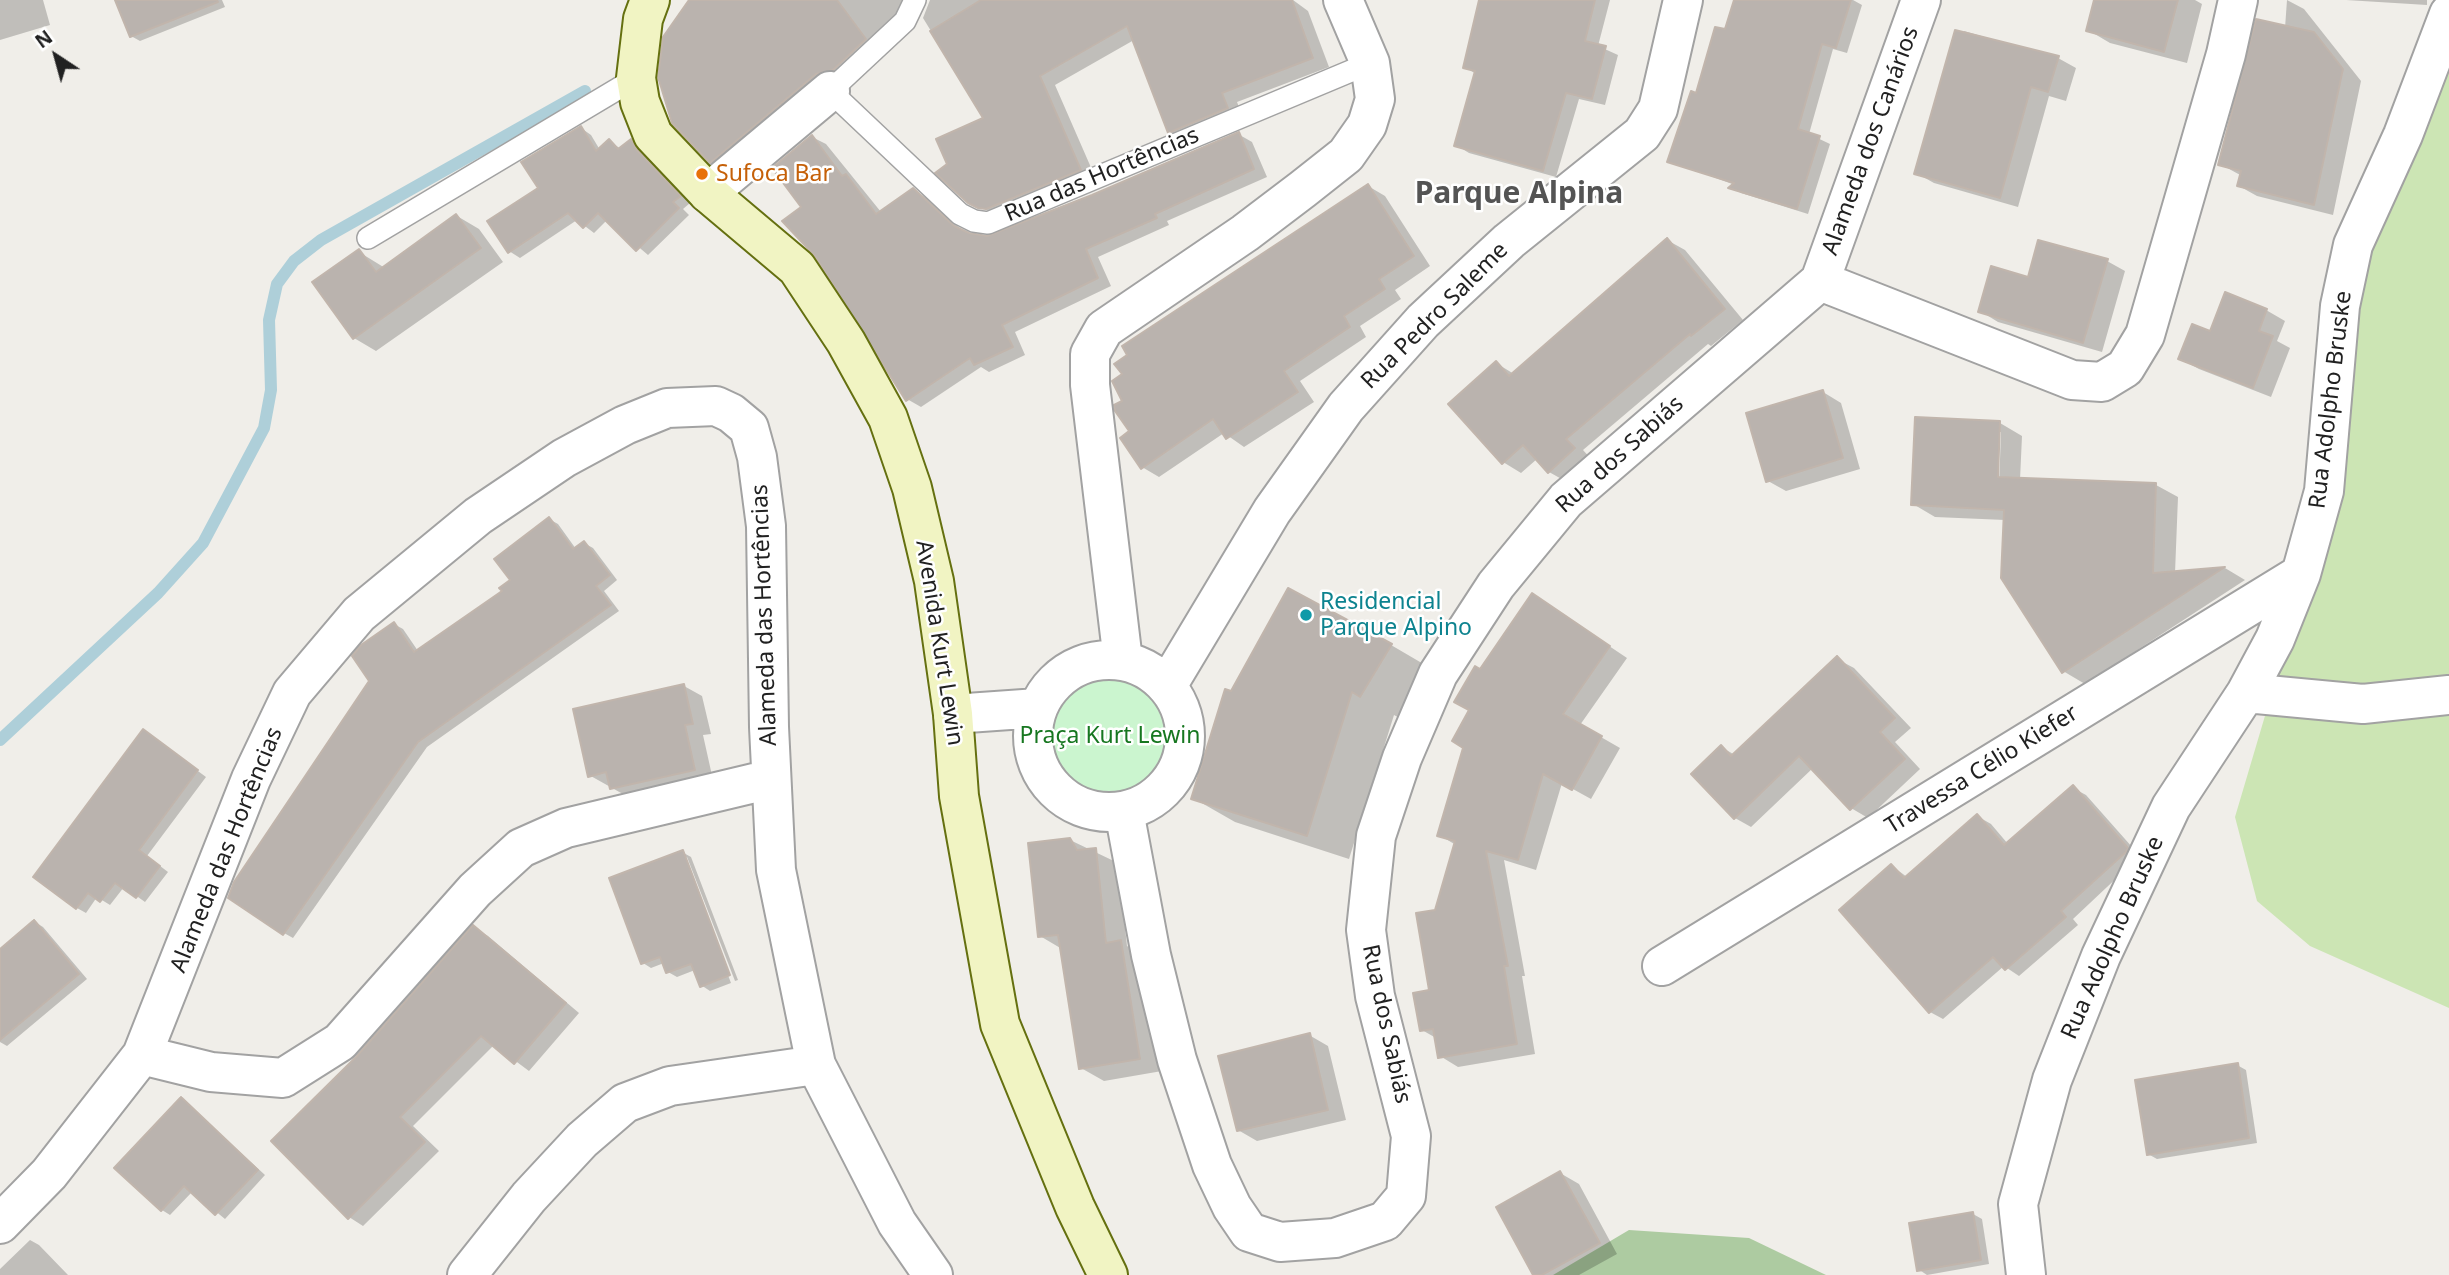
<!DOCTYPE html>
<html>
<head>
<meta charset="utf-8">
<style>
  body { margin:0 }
  #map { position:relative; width:2449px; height:1275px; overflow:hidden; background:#f0eee9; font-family:"Noto Sans",sans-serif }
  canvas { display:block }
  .north { position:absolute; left:21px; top:21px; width:70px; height:70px; -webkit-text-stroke:5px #fff; paint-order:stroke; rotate:324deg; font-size:19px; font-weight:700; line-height:28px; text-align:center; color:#212121 }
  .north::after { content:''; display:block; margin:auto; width:24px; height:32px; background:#212121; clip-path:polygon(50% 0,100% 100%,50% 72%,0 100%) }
</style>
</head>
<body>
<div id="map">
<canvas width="2449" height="1275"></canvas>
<div class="north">N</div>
</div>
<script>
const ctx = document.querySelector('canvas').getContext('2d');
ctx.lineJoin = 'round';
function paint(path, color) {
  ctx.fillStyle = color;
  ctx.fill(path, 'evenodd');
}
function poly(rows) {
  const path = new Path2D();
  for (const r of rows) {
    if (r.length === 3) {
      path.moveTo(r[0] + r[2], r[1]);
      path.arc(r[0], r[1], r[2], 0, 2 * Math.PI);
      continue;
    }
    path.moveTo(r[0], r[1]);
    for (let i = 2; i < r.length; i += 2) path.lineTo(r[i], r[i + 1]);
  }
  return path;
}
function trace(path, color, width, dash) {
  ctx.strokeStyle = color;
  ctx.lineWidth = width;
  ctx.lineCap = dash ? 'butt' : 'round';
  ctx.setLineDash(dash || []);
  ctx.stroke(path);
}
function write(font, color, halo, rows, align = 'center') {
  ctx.font = font + ' "Noto Sans",sans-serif';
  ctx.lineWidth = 5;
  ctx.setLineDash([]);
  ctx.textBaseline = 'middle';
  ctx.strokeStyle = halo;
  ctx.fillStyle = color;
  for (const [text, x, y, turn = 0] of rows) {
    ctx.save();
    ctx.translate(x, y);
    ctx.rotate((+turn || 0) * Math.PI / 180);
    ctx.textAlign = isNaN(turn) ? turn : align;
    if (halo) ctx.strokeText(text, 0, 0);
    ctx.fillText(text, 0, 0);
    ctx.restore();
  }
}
const grass = poly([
  [2449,2,2449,1008,2310,946,2257,901,2235,817,2318,537,2322,397]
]);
const forest = poly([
  [1629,1230,1749,1238,1826,1275,1553,1275]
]);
const park = poly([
  [1110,735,63]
]);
const shadow = poly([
  [0,0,43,0,50,25,0,40],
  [117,0,222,0,225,7,140,41,131,36],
  [691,0,922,0,727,171,711,162],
  [930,0,1293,0,1308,11,1329,67,1237,102,1243,117,1185,142,1169,132,1134,40,1055,85,1096,179,1004,218,969,202,949,165,985,119,923,18],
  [1481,0,1610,0,1598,46,1618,55,1605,105,1579,99,1556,177,1469,153,1456,145,1476,74,1465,67],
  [1735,0,1853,0,1862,5,1847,53,1833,49,1809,134,1830,144,1808,214,1741,193,1731,187,1735,185,1669,161,1726,31],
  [2096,0,2195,0,2202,4,2187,63,2110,43,2088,30],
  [2287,0,2304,9,2361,81,2333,215,2257,196,2239,186,2242,176,2220,164,2285,28],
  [2346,0,2427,0,2427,5],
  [1964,31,2058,58,2076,68,2066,101,2049,96,2018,207,1934,183,1916,173],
  [581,128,591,135,600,150,609,141,621,149,631,141,642,147,648,158,690,203,683,209,689,215,648,255,607,220,594,233,577,220,520,258,509,251,540,189],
  [1238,134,1252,142,1267,177,1167,221,1169,225,1098,257,1111,286,1015,332,1025,355,989,372,981,367,921,407,907,399,803,207,812,137,826,144,881,212,913,190,927,198,965,233,986,238,1093,197],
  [1368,186,1385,196,1430,266,1395,290,1401,299,1360,326,1366,337,1300,381,1314,402,1244,447,1224,433,1159,477,1142,467],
  [457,216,479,229,503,262,376,351,354,338,359,252,385,268],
  [1667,240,1685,250,1743,320,1711,346,1708,344,1583,450,1592,460,1567,482,1549,472,1537,459,1521,473,1503,462,1496,363,1514,374],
  [2107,261,2125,271,2102,352,1998,322,1980,311,2029,279],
  [2266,310,2285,321,2277,341,2290,348,2271,397,2199,369,2180,359,2211,334],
  [1823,392,1841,403,1860,469,1786,491,1768,481],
  [2000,423,2022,436,2020,480,2156,485,2178,497,2175,573,2225,568,2245,580,2085,684,2063,671,2005,520,1935,517,1913,504],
  [1998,432,2001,432,1999,486,1996,486],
  [549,519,558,524,576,549,584,543,593,548,617,580,604,591,619,611,427,747,293,938,284,933,394,624,403,629,418,651,504,591],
  [1533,595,1627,658,1580,725,1620,748,1591,799,1562,783,1536,870,1504,860,1525,976,1522,976,1535,1054,1458,1067,1440,1056,1436,1038,1422,1030,1431,992,1436,911,1456,845,1439,835,1465,747,1481,671],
  [1391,645,1432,669,1403,720,1394,715,1349,859,1235,822,1193,798,1232,693],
  [1837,659,1854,668,1911,728,1895,742,1920,769,1868,818,1851,808,1813,768,1751,827,1735,818,1721,747,1735,755],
  [684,686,702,696,711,734,703,735,713,780,630,798,589,775],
  [152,737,206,777,147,856,168,872,145,902,124,887,110,905,97,897,86,913,77,908],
  [2073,788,2086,795,2140,856,2073,919,2078,925,2019,976,2004,966,1943,1019,1930,1012,1892,866,1907,877,1977,816,1991,824,2008,844],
  [1070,840,1118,863,1127,946,1143,955,1162,1071,1104,1081,1081,1068,1062,949,1040,936],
  [682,852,691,857,738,980,735,981,687,857,683,857,731,983,710,991,701,985,695,970,677,977,668,972,664,963,651,968,643,963],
  [35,922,43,927,87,979,7,1046,0,1042,0,952],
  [473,927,488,936,579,1013,529,1071,494,1045,413,1126,439,1151,363,1226,349,1217,358,1058],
  [1309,1035,1328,1046,1346,1120,1257,1141,1238,1130],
  [2237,1065,2246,1070,2257,1143,2157,1159,2148,1154],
  [182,1099,265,1175,225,1219,192,1192,170,1215,162,1210],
  [1560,1173,1579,1184,1617,1254,1579,1275,1535,1275],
  [1973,1214,1982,1219,1989,1264,1927,1275,1918,1269],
  [30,1240,39,1245,68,1275,0,1275,0,1269]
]);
const stream = poly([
  [0,740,158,593,203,543,264,428,271,390,269,320,277,284,294,261,321,240,585,91]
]);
const building = poly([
  [115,0,217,0,218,2,130,37,115,0],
  [689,0,837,0,866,39,833,70,816,74,710,163,672,123,658,77,663,37,689,0],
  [981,0,1292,0,1313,58,1222,93,1228,108,1168,133,1127,26,1040,76,1081,170,986,209,978,208,968,203,935,173,947,164,936,139,983,118,930,31,981,0],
  [1479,0,1595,0,1585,41,1606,46,1592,99,1566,93,1543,171,1454,146,1475,71,1463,68,1479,0],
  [1734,0,1851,0,1836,48,1822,44,1798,129,1820,136,1797,209,1728,188,1734,183,1667,162,1691,91,1696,93,1715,27,1725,29,1734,0],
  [2094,0,2178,0,2164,52,2086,31,2094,0],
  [2256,19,2314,32,2343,69,2314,205,2237,186,2241,171,2218,165,2256,19],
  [1955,30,2059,56,2048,92,2031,87,2000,198,1914,174,1955,30],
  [581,126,596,151,609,139,618,149,631,139,637,150,681,196,673,202,679,208,636,251,598,213,583,228,568,213,508,253,487,221,538,188,521,162,581,126],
  [1239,132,1254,169,1155,214,1157,218,1086,249,1098,278,1002,325,1013,347,974,365,970,358,906,401,815,256,782,221,801,207,772,168,812,135,842,176,846,174,876,214,913,188,954,226,969,233,987,236,1092,195,1239,132],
  [1368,184,1414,256,1379,279,1385,289,1344,316,1350,327,1284,371,1298,392,1226,439,1213,419,1141,469,1120,438,1129,431,1115,411,1114,405,1122,401,1112,381,1122,374,1114,364,1127,355,1122,346,1368,184],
  [456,214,481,248,353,339,312,282,359,249,376,272,456,214],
  [1667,238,1725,309,1691,336,1690,334,1566,439,1575,448,1548,473,1523,445,1502,464,1448,404,1496,361,1509,376,1667,238],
  [2038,240,2108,259,2083,343,1978,312,1991,266,2028,277,2038,240],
  [2225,292,2267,309,2259,331,2273,336,2253,388,2178,359,2192,324,2210,331,2225,292],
  [1823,390,1843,458,1766,482,1746,413,1823,390],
  [1915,417,2000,421,1998,477,2156,483,2153,573,2225,567,2062,673,2001,578,2004,510,1911,505,1915,417],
  [549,517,573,549,584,541,610,575,596,586,611,605,418,742,283,935,228,898,234,882,369,681,352,656,361,645,394,622,414,652,502,591,499,588,510,580,494,559,549,517],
  [1288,588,1392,644,1360,697,1352,692,1307,836,1191,799,1225,689,1231,691,1288,588],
  [1532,593,1610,646,1563,714,1602,736,1572,790,1543,774,1518,860,1486,851,1508,966,1504,966,1517,1044,1438,1058,1433,1029,1420,1031,1413,993,1429,990,1416,913,1435,910,1455,841,1437,836,1463,748,1452,741,1469,710,1454,702,1475,666,1480,669,1532,593],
  [1837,656,1895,718,1880,732,1905,759,1850,810,1799,756,1734,819,1691,774,1721,745,1731,756,1837,656],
  [684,684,693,724,685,725,695,770,610,789,606,772,588,777,573,709,684,684],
  [143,729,198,770,139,850,160,866,136,898,115,883,100,902,88,893,76,909,33,877,143,729],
  [2073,785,2128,848,2126,852,2061,911,2066,917,2005,970,1993,957,1929,1013,1839,910,1891,864,1904,878,1977,814,2004,845,2073,785],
  [1070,838,1077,850,1096,848,1106,943,1121,940,1140,1059,1079,1069,1058,935,1038,937,1028,843,1070,838],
  [683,850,730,975,700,987,691,964,666,973,660,957,641,964,609,878,683,850],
  [34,920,79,974,0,1040,0,949,34,920],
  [473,925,566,1003,514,1064,481,1036,400,1117,425,1142,348,1219,271,1141,356,1057,473,925],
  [1310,1033,1328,1110,1237,1131,1218,1056,1310,1033],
  [2238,1063,2249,1138,2147,1155,2135,1080,2238,1063],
  [181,1097,258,1170,215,1215,184,1186,161,1211,114,1168,181,1097],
  [1560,1171,1600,1243,1542,1275,1533,1275,1496,1207,1560,1171],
  [1973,1212,1981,1260,1917,1271,1909,1223,1973,1212]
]);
const lane = poly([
  [915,0,905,21,830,91,960,214,974,221,988,223,1370,63],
  [368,238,636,78]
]);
const street = poly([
  [708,193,830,91],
  [1820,281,2072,380,2102,382,2125,368,2145,335,2226,54,2238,0],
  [1820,281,1921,0],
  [1109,736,76],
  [1123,661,1090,385,1090,354,1104,329,1245,233,1303,189,1346,155,1367,125,1375,99,1370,63,1343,0],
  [1167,686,1272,511,1346,407,1423,321,1509,241,1642,134,1658,109,1683,0],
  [2246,693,2363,704,2449,695],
  [953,714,1038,708],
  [1124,811,1151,955,1177,1060,1212,1165,1232,1207,1249,1232,1280,1242,1335,1238,1385,1221,1406,1196,1411,1136,1375,996,1366,930,1376,836,1402,758,1438,674,1496,585,1566,500,1820,281],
  [1662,966,2301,574],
  [142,1055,211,1072,283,1078,340,1042,475,890,521,848,566,828,771,779],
  [0,1224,49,1174,142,1055,251,779,292,693,359,614,478,516,564,458,625,425,667,408,716,406,731,413,749,428,757,457,766,526,769,727,776,870,816,1065,897,1223,933,1275],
  [467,1275,529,1197,582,1140,625,1103,670,1086,816,1065],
  [2026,1275,2018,1204,2052,1080,2101,956,2171,807,2246,693,2275,639,2301,574,2324,491,2340,306,2353,245,2403,135,2449,14]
]);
const secondary = poly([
  [650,0,643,19,636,78,640,102,653,135,708,193,797,268,846,342,888,418,912,488,934,581,953,714,959,796,1000,1024,1075,1207,1108,1275]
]);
const markers = [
  [702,174,7,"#e8710a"],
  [1306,615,7,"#0f9aa8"]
];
const streetNames = [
  ["Alameda dos Canários",1871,141,-70],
  ["Rua das Hortências",1102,175,-23],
  ["Rua Pedro Saleme",1435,316,-45],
  ["Rua Adolpho Bruske",2331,400,-83],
  ["Rua dos Sabiás",1620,455,-42],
  ["Alameda das Hortências",765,615,-92],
  ["Avenida Kurt Lewin",939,643,81],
  ["Travessa Célio Kiefer",1982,770,-32],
  ["Alameda das Hortências",227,850,-68],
  ["Rua Adolpho Bruske",2113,938,-66],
  ["Rua dos Sabiás",1386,1024,78]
];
const foodNames = [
  ["Sufoca Bar",716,174]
];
const cultureNames = [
  ["Residencial",1320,602],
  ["Parque Alpino",1320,628]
];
const parkNames = [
  ["Praça Kurt Lewin",1110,736]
];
const districtNames = [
  ["Parque Alpina",1519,194]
];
paint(grass, '#cce5b4');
paint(forest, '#adcba1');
paint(park, '#cbf5cf');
paint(shadow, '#0003');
trace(stream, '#aecfd9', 12);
paint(building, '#bab3ae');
trace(building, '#c1b5ac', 2);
trace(lane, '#a2a2a2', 24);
trace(street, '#a2a2a2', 42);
trace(secondary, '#657010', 42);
trace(lane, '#fff', 21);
trace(street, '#fff', 38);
trace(secondary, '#f1f4c3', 38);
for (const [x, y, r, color] of markers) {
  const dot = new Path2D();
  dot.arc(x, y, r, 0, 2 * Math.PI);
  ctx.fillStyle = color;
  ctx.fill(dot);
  trace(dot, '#fff', 2.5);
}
write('23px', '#212121', '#fff', streetNames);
write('23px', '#c56008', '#fff', foodNames, 'left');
write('23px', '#0d838f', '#fff', cultureNames, 'left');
write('23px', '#177720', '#fff', parkNames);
write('bold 30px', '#545454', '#fff', districtNames);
</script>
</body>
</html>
